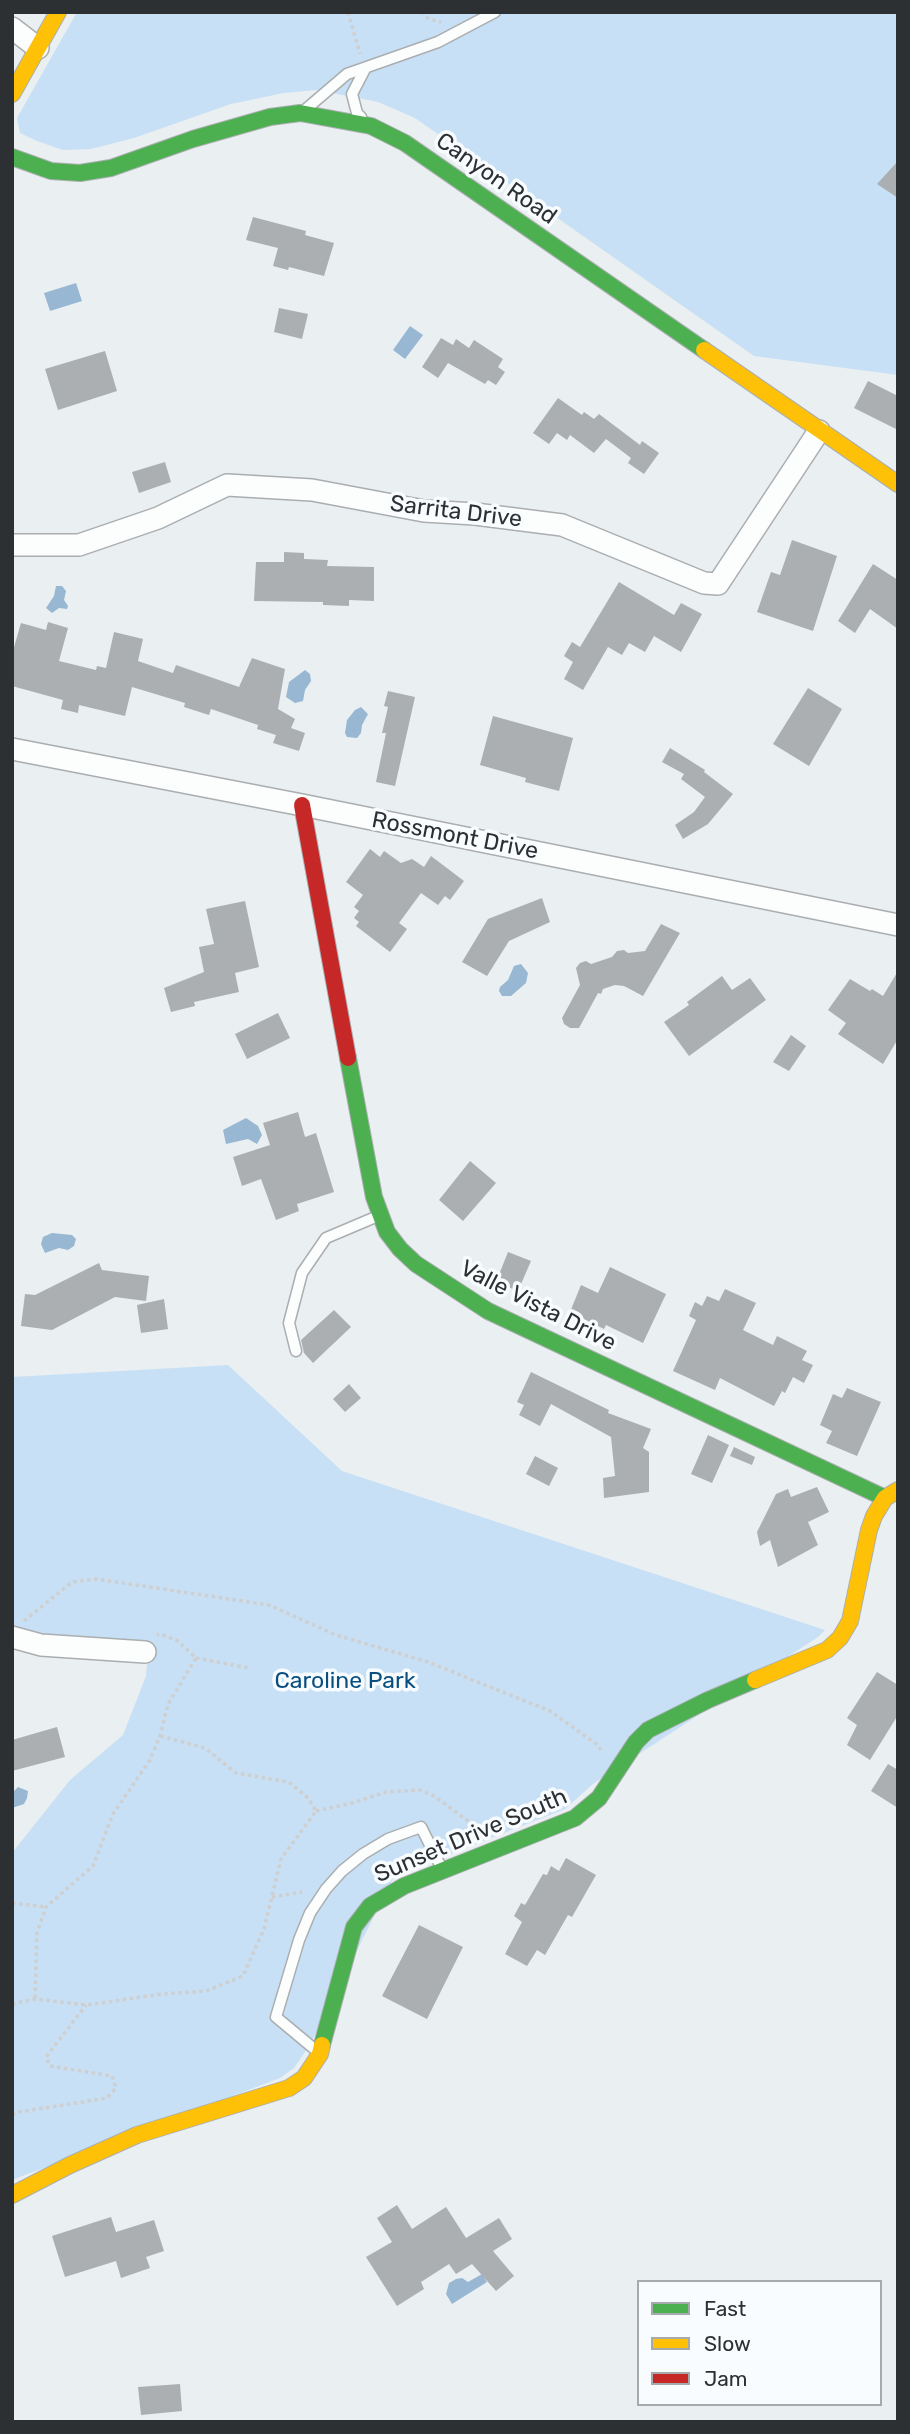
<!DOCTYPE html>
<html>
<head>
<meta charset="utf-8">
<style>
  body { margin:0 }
  #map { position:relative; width:910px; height:2434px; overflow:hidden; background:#eaeff2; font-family:Rubik,sans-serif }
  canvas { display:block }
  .frame { position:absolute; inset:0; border:14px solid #2d3033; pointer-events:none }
  .legend { position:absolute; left:637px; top:2280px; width:245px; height:126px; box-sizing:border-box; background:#f8fcff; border:2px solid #a7aaad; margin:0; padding:9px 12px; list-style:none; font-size:21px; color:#2d3033 }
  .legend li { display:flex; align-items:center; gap:14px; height:35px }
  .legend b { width:35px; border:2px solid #a7aaad }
</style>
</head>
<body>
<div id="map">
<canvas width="910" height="2434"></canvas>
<div class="frame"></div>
<ul class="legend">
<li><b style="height:9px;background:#4caf50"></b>Fast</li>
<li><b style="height:9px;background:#ffc107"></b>Slow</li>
<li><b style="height:9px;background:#c62828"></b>Jam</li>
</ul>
</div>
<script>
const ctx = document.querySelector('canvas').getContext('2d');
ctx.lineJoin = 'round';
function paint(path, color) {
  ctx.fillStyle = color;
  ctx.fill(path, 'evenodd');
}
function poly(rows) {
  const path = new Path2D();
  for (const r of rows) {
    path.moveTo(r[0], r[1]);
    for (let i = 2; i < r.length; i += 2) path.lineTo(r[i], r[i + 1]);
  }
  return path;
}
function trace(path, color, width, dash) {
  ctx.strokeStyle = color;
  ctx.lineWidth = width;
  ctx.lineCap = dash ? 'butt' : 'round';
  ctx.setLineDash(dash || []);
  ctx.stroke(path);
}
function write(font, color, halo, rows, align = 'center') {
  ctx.font = font + ' Rubik,sans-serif';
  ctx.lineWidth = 7;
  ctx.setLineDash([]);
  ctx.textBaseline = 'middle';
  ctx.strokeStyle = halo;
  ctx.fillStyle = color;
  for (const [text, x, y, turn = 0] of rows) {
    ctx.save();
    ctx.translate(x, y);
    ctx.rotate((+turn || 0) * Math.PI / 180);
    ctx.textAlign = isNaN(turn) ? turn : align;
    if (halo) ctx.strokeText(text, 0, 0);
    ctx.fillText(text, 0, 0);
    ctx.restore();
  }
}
const green = poly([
  [77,12,898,12,898,375,754,356,415,118,378,102,317,90,284,93,231,104,134,138,91,149,63,150,37,141,20,133,17,118],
  [228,1365,342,1471,825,1630,818,1637,593,1784,565,1809,394,1876,311,2043,294,2068,280,2078,12,2180,12,1853,70,1780,123,1735,146,1676,149,1642,36,1634,12,1625,12,1377]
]);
const water = poly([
  [76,283,82,301,50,311,44,293],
  [410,326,423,335,405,359,393,350],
  [56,586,62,586,66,591,64,600,68,606,67,609,59,608,52,613,46,608,54,596],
  [305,670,310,674,311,681,305,690,303,701,295,703,286,697,289,682],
  [361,707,368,714,362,725,361,733,357,738,347,737,345,733,347,720,355,710],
  [521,964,528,973,526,983,511,996,502,996,499,991,500,987,508,980,514,966],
  [246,1118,258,1126,262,1135,257,1144,248,1139,226,1144,223,1130],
  [52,1233,72,1235,76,1239,74,1246,68,1250,59,1248,45,1253,41,1244,43,1237],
  [18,1787,28,1791,27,1798,24,1804,12,1808,12,1793],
  [482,2274,487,2282,452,2304,446,2294,449,2283,456,2279,462,2278,468,2282]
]);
const building = poly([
  [898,161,898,198,877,184],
  [253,217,306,231,305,235,334,243,324,276,289,267,288,270,273,266,278,248,246,240],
  [279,308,308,314,302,339,274,332],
  [441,338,453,345,456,339,469,348,474,340,503,359,498,367,505,372,496,385,488,380,485,384,448,363,438,378,422,367],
  [105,351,117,391,58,410,45,369],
  [868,381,898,396,898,430,854,408],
  [558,398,582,415,584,412,594,419,599,414,640,445,642,441,659,453,644,474,628,463,631,458,606,439,594,453,570,435,567,440,557,433,549,444,533,433],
  [165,462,171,482,139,493,132,472],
  [792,540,837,556,813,631,757,612,771,572,780,575],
  [284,552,304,553,304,559,328,560,327,566,374,567,374,601,349,600,349,606,323,605,323,602,254,601,256,562,284,562],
  [873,564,898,580,898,629,870,609,855,633,838,621],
  [619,582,674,615,681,603,702,614,681,652,654,636,645,652,629,643,622,655,608,647,583,690,564,679,573,662,564,656,572,642,580,647],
  [48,622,68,628,59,661,96,670,97,666,106,668,114,632,143,639,138,661,173,673,176,665,239,687,252,658,285,669,278,709,295,719,291,728,305,733,299,751,273,743,276,735,257,729,258,725,211,709,209,715,184,707,185,703,132,687,125,716,79,705,78,713,61,709,63,700,12,686,12,654,21,623,46,630],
  [808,688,842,709,809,766,773,744],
  [388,691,415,697,395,786,376,782,386,733,382,733,388,707,384,706],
  [493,716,573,738,559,791,525,782,526,778,480,765],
  [670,748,705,770,704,772,733,794,708,824,683,839,675,825,694,812,705,797,681,779,684,774,662,762],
  [370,849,380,857,384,851,401,863,412,859,424,867,431,856,464,881,450,900,445,896,438,905,421,893,399,923,407,929,390,952,356,926,359,922,354,918,359,911,354,907,363,895,346,882],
  [542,898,550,922,509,941,487,976,462,962,488,919],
  [245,901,259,967,235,973,239,992,194,1002,195,1006,171,1012,164,988,204,972,199,947,214,944,206,909],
  [661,924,680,933,643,996,624,986,615,985,603,989,601,994,598,993,579,1028,570,1028,564,1024,562,1018,580,985,576,968,580,963,586,961,591,964,612,957,617,951,624,950,628,953,645,951],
  [898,971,898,1039,883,1064,838,1034,846,1023,828,1010,850,979,870,991,872,989,883,996],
  [722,976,732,990,750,978,766,1000,689,1056,664,1022,689,1005,687,1002],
  [278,1013,290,1038,247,1059,235,1034],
  [791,1035,806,1046,789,1071,773,1062],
  [298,1112,305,1137,316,1133,334,1192,297,1204,299,1211,276,1220,261,1179,242,1186,233,1157,270,1145,263,1123],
  [470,1161,496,1183,463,1221,439,1200],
  [508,1252,531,1261,518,1291,496,1282],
  [99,1263,102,1270,149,1276,146,1301,115,1297,52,1330,21,1326,25,1294,35,1295],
  [610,1267,666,1294,643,1343,606,1325,604,1329,570,1312,581,1285,598,1293],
  [725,1289,756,1303,743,1330,773,1345,777,1336,807,1351,802,1360,813,1365,804,1383,793,1377,785,1393,782,1391,774,1406,720,1378,715,1390,673,1371,696,1320,689,1316,695,1302,702,1306,707,1296,719,1301],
  [164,1299,168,1329,141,1333,137,1305],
  [334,1310,351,1327,313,1363,304,1353,301,1340],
  [531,1372,609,1410,608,1413,651,1429,643,1448,649,1452,649,1492,604,1498,603,1478,615,1476,611,1437,551,1404,540,1426,519,1415,524,1405,517,1402],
  [349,1384,361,1398,345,1412,333,1399],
  [847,1388,881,1402,857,1456,826,1443,832,1431,820,1425,833,1394,842,1398],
  [708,1435,729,1445,712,1483,691,1474],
  [734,1447,755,1457,752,1465,730,1456],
  [535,1456,558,1468,549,1486,526,1474],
  [817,1487,829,1512,808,1522,818,1545,778,1567,770,1540,760,1546,757,1532,776,1494,788,1489,791,1497],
  [877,1672,898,1685,898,1715,870,1760,847,1745,857,1725,847,1718],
  [57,1727,65,1757,12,1771,12,1740],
  [888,1764,898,1770,898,1808,871,1791],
  [566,1858,596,1875,572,1917,568,1915,545,1955,537,1950,527,1966,505,1954,522,1922,514,1916,521,1903,525,1905,543,1874,547,1875,551,1866,559,1871],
  [419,1925,463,1947,427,2019,382,1996],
  [397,2205,412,2229,446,2207,466,2238,499,2218,512,2239,493,2251,514,2276,496,2291,472,2264,456,2274,449,2264,421,2282,424,2289,397,2306,366,2257,392,2242,377,2218],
  [111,2217,116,2232,154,2220,164,2251,146,2257,150,2268,121,2278,116,2261,65,2277,52,2236],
  [180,2384,182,2411,141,2415,138,2387]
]);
const path = poly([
  [348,12,360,54],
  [421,12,429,19,441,22],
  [24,1621,72,1582,96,1579,269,1605,336,1635,428,1662,550,1711,598,1745,601,1750],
  [196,1658,249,1668],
  [316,1811,352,1803,386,1792,420,1790,434,1796,479,1829],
  [272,1897,302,1892],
  [12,1903,46,1907],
  [35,1998,37,1932,46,1907,93,1866,113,1814,150,1760,160,1736,168,1704,196,1658,178,1641,160,1634,157,1635],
  [12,2004,35,1999,86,2005,162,1994,206,1991,243,1976,264,1929,281,1859,316,1811,308,1798,289,1782,236,1773,205,1748,160,1736],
  [12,2115,19,2112,107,2098,116,2088,112,2076,50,2066,46,2057,86,2005]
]);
const lane = poly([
  [306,109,347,74,438,42,495,12],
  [361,117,357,113,352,94,365,69],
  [296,1351,289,1323,302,1273,326,1238,378,1216],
  [318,2052,276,2017,299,1940,310,1913,326,1889,342,1871,363,1854,388,1839,421,1827,442,1869]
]);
const street = poly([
  [12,28,38,48],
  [12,545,79,545,158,518,227,485,312,490,424,511,475,514,562,525,704,583,718,584,819,431],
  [12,749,302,805,898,925],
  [12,1637,41,1645,145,1652]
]);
const fast = poly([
  [12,157,51,171,80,173,111,168,193,139,270,117,300,113,371,126,405,143,704,350],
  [348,1058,374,1197,387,1232,400,1249,416,1264,488,1311,885,1498],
  [322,2045,354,1927,370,1906,404,1886,575,1818,599,1798,636,1742,648,1730,708,1700,755,1680]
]);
const slow = poly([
  [12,94,58,12],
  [704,350,898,484],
  [755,1680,827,1650,840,1638,850,1621,869,1530,874,1516,885,1498,898,1490],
  [12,2195,70,2165,137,2135,289,2088,304,2078,320,2054,322,2045]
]);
const jam = poly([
  [302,805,348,1058]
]);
const streetNames = [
  ["Canyon Road",496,179,35],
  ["Sarrita Drive",456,512,7],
  ["Rossmont Drive",455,836,11],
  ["Valle Vista Drive",538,1306,27],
  ["Sunset Drive South",471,1836,-23]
];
const parkNames = [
  ["Caroline Park",345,1681]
];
paint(green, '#c8e0f5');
paint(water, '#98b7d2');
paint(building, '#abafb1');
trace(lane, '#aaaeb0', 13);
trace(street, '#aaaeb0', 24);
trace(fast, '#aaaeb0', 18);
trace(slow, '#aaaeb0', 18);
trace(jam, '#aaaeb0', 18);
trace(path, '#cecfd0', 3.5, [3.5, 3.5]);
trace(lane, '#fcfdfd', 10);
trace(street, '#fcfdfd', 21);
trace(fast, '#4caf50', 16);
trace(slow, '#ffc107', 16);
trace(jam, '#c62828', 16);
write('23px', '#2d3033', '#f8fcff', streetNames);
write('23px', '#0a4f80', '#f8fcff', parkNames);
</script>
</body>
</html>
